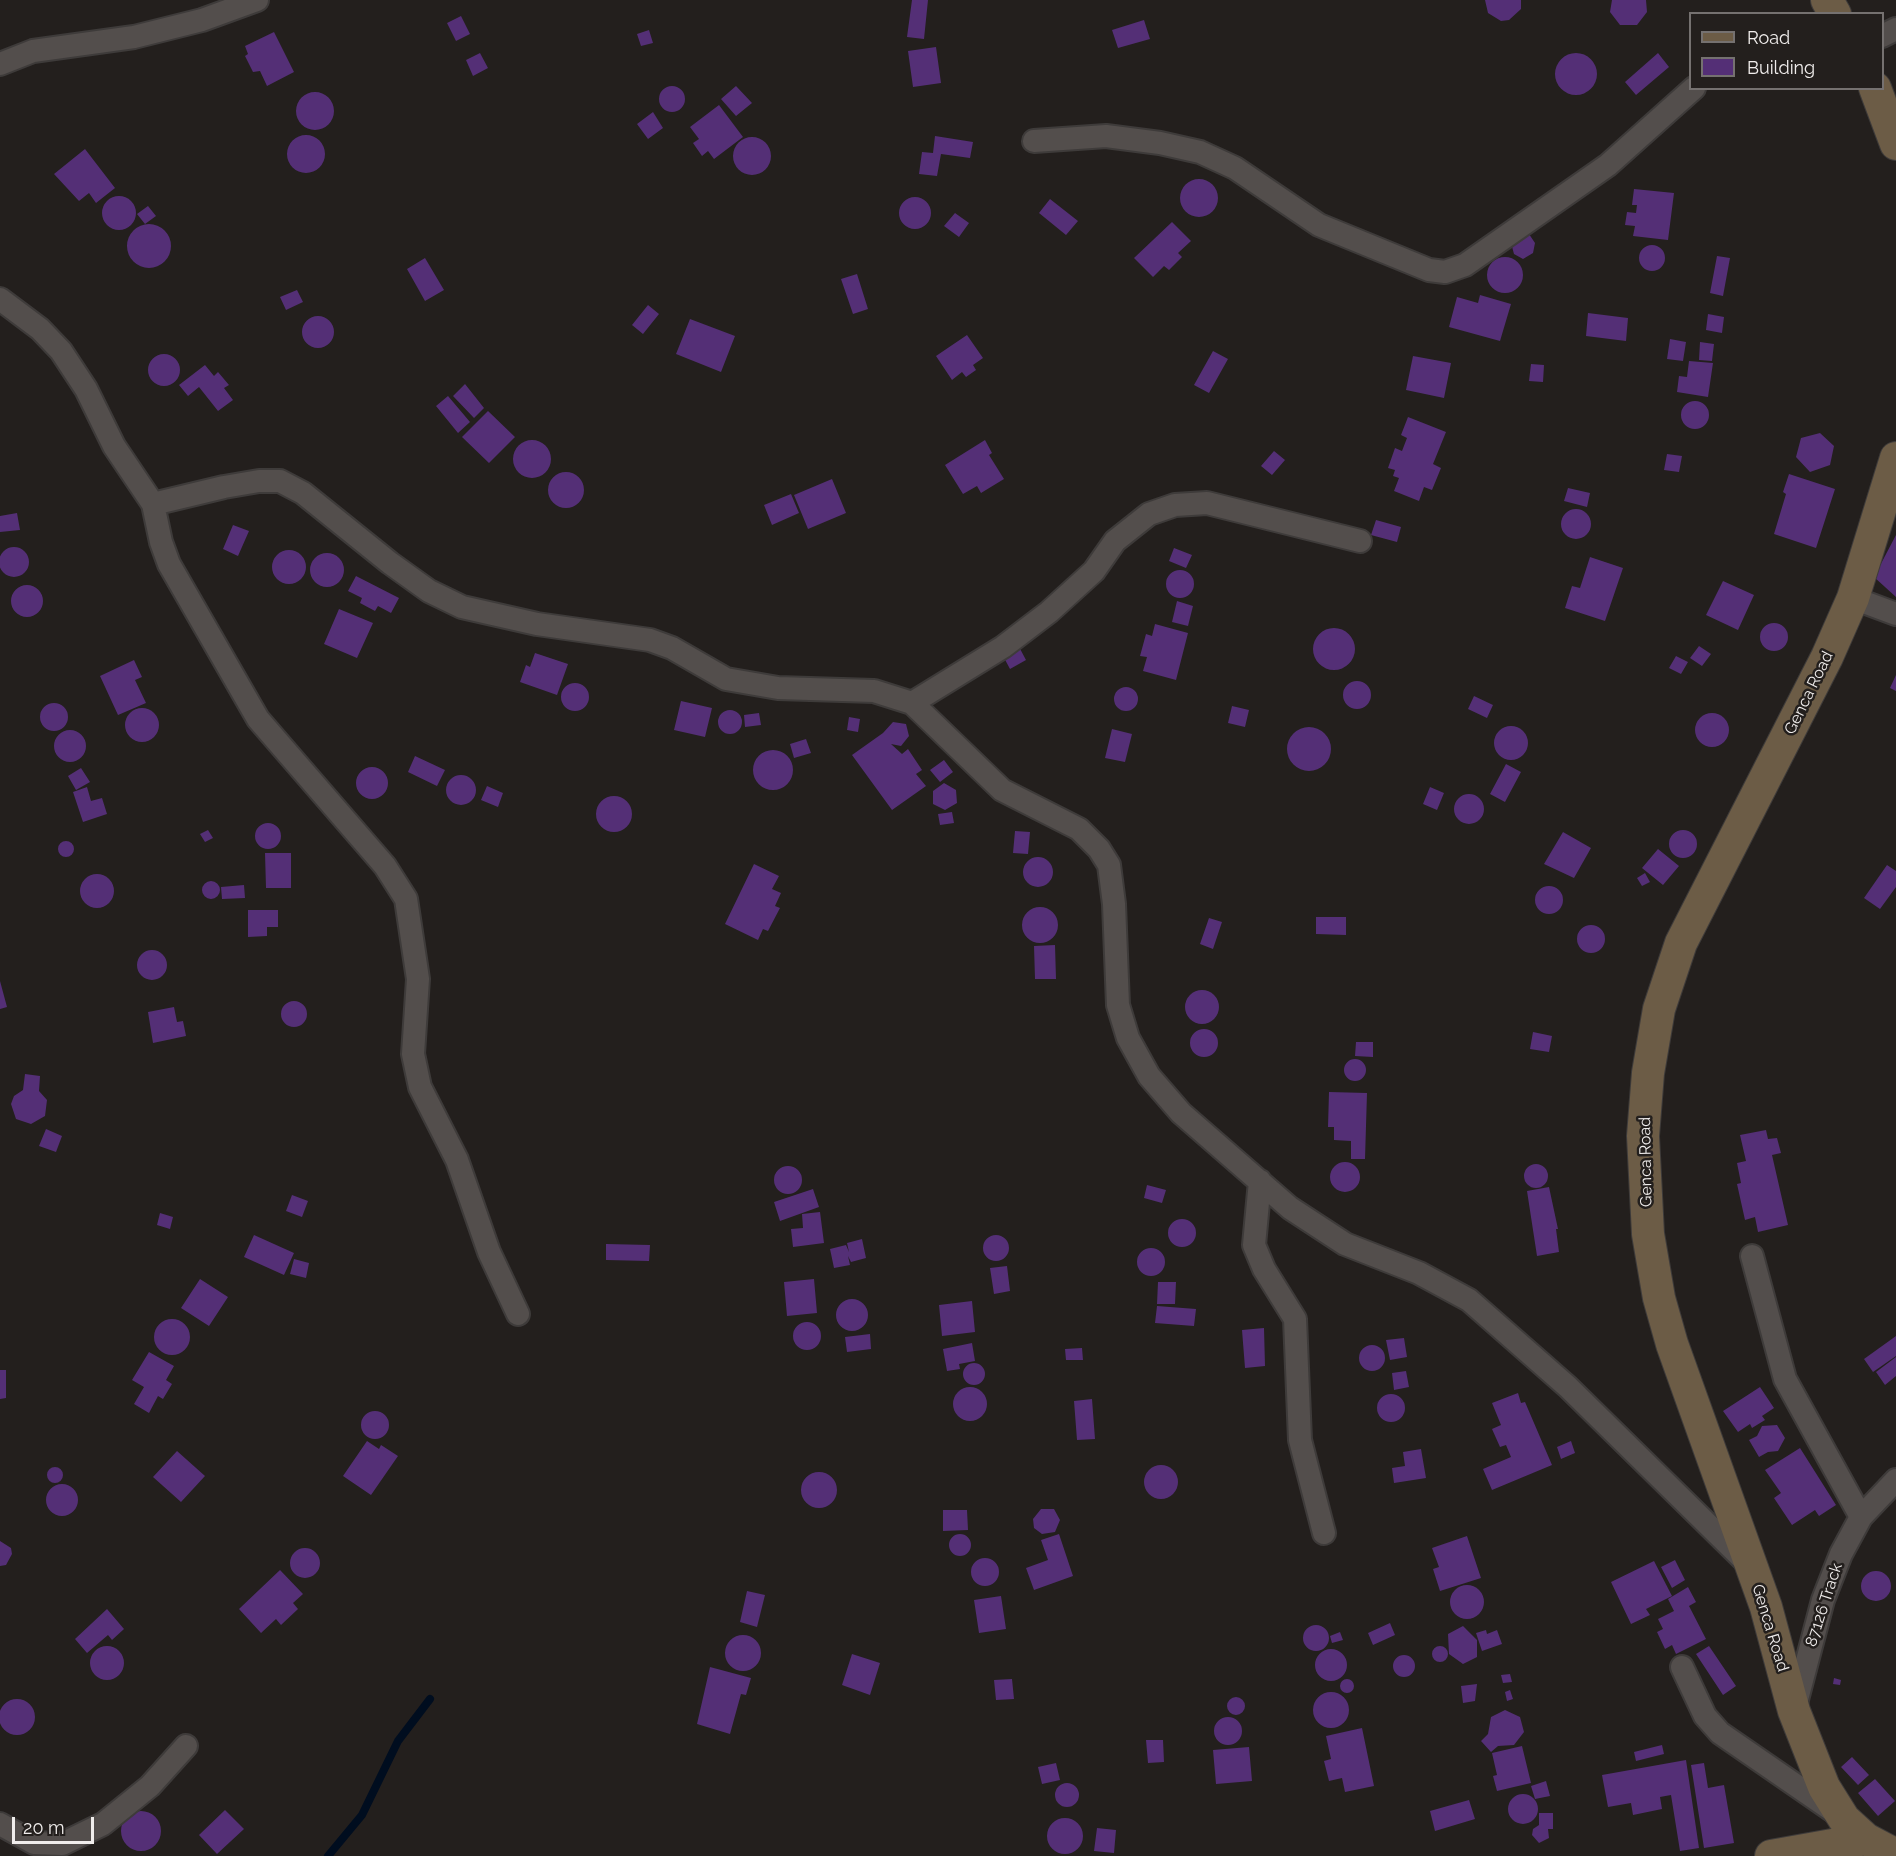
<!DOCTYPE html>
<html>
<head>
<meta charset="utf-8">
<style>
  body { margin:0 }
  #map { position:relative; width:1896px; height:1856px; overflow:hidden; background:#231f1d; font-family:Raleway,sans-serif }
  canvas { display:block }
  .legend { position:absolute; left:1689px; top:12px; width:195px; height:78px; box-sizing:border-box; background:#231f1d; border:2px solid #757170; margin:0; padding:8px 10px; list-style:none; font-size:18px; color:#f0edec }
  .legend li { display:flex; align-items:center; gap:12px; height:30px }
  .legend b { width:30px; border:2px solid #757170 }
  .scale { position:absolute; left:12px; top:1817px; width:82px; height:27px; box-sizing:border-box; border:3px solid #f0edec; border-top:0; padding-left:8px; font-size:18px; line-height:21px; white-space:nowrap; color:#f0edec; -webkit-text-stroke:4px #231f1d; paint-order:stroke }
</style>
</head>
<body>
<div id="map">
<canvas width="1896" height="1856"></canvas>
<ul class="legend">
<li><b style="height:8px;background:#6c5c46"></b>Road</li>
<li><b style="height:16px;background:#542f76"></b>Building</li>
</ul>
<div class="scale">20 m</div>
</div>
<script>
const ctx = document.querySelector('canvas').getContext('2d');
ctx.lineJoin = 'round';
function poly(rows) {
  const path = new Path2D();
  for (const r of rows) {
    if (r.length === 3) {
      path.moveTo(r[0] + r[2], r[1]);
      path.arc(r[0], r[1], r[2], 0, 2 * Math.PI);
      continue;
    }
    path.moveTo(r[0], r[1]);
    for (let i = 2; i < r.length; i += 2) path.lineTo(r[i], r[i + 1]);
  }
  return path;
}
function trace(path, color, width, dash) {
  ctx.strokeStyle = color;
  ctx.lineWidth = width;
  ctx.lineCap = dash ? 'butt' : 'round';
  ctx.setLineDash(dash || []);
  ctx.stroke(path);
}
function paint(path, color) {
  ctx.fillStyle = color;
  ctx.fill(path, 'evenodd');
}
function write(font, color, halo, rows, align = 'center') {
  ctx.font = font + ' Raleway,sans-serif';
  ctx.lineWidth = 5;
  ctx.setLineDash([]);
  ctx.textBaseline = 'middle';
  ctx.strokeStyle = halo;
  ctx.fillStyle = color;
  for (const [text, x, y, turn = 0] of rows) {
    ctx.save();
    ctx.translate(x, y);
    ctx.rotate((+turn || 0) * Math.PI / 180);
    ctx.textAlign = isNaN(turn) ? turn : align;
    if (halo) ctx.strokeText(text, 0, 0);
    ctx.fillText(text, 0, 0);
    ctx.restore();
  }
}
const stream = poly([
  [328,1856,362,1815,398,1741,430,1699]
]);
const building = poly([
  [912,0,928,0,924,39,907,37],
  [1485,0,1521,0,1521,9,1509,20,1501,21,1488,13],
  [1612,0,1646,0,1647,12,1637,25,1620,25,1610,12],
  [461,16,470,34,456,41,447,23],
  [1144,20,1150,39,1118,48,1112,30],
  [649,30,653,43,641,46,637,34],
  [274,32,294,72,267,86,260,71,253,72,245,56,248,54,245,46],
  [936,47,941,83,913,87,908,51],
  [1576,74,21],
  [480,53,488,68,473,76,466,60],
  [1658,53,1669,67,1636,95,1625,82],
  [736,86,752,103,736,116,721,99],
  [672,99,13],
  [315,111,19],
  [719,105,743,137,714,159,708,151,702,156,693,143,699,139,690,127],
  [653,112,663,128,648,139,637,124],
  [306,154,19],
  [935,136,973,142,970,158,941,154,937,176,919,174,922,152,933,153],
  [752,156,19],
  [85,149,115,188,96,203,89,193,79,201,54,174],
  [1199,198,19],
  [1634,189,1674,193,1668,240,1633,236,1635,226,1625,225,1627,212,1636,213,1637,205,1632,205],
  [119,213,17],
  [915,213,16],
  [1050,199,1078,221,1066,235,1039,213],
  [148,206,156,216,145,224,137,214],
  [955,213,969,223,959,237,944,226],
  [1172,222,1191,241,1178,253,1182,257,1169,270,1164,266,1153,277,1134,258],
  [149,246,22],
  [1518,234,1529,234,1535,243,1533,253,1523,259,1514,254,1511,243],
  [1652,258,13],
  [1717,256,1730,258,1723,296,1710,293],
  [1505,275,18],
  [425,258,444,290,425,301,407,269],
  [857,274,868,309,853,314,841,279],
  [297,290,303,302,286,310,280,297],
  [1480,295,1511,304,1500,341,1449,327,1457,297,1478,303],
  [648,305,659,314,643,334,632,325],
  [1588,313,1628,318,1626,341,1586,336],
  [1708,314,1724,317,1722,333,1706,330],
  [318,332,16],
  [690,319,735,336,721,372,676,354],
  [967,335,983,358,973,365,976,370,966,377,962,372,952,380,936,356],
  [1670,339,1686,342,1683,361,1667,359],
  [1700,342,1714,344,1712,361,1699,360],
  [1213,351,1228,359,1209,393,1194,385],
  [164,370,16],
  [1413,356,1451,363,1444,398,1406,390],
  [1689,361,1713,363,1708,397,1677,392,1679,376,1687,377],
  [1531,364,1544,365,1543,382,1529,381],
  [205,365,214,376,218,372,229,385,224,388,233,400,218,411,199,387,188,396,179,385],
  [465,384,484,408,474,418,453,396],
  [448,396,470,422,458,433,436,406],
  [1695,415,14],
  [488,411,515,437,489,463,462,437],
  [1408,417,1446,432,1433,464,1441,468,1432,490,1424,487,1419,501,1394,491,1399,478,1393,476,1395,470,1388,468,1395,448,1402,451,1407,438,1401,435],
  [1820,433,1834,446,1830,465,1810,472,1796,457,1801,438],
  [985,440,992,453,989,455,1004,479,981,493,977,486,963,494,945,465],
  [532,459,19],
  [1274,451,1285,460,1272,475,1261,466],
  [1667,454,1682,456,1679,472,1664,470],
  [566,490,18],
  [1789,474,1835,489,1816,548,1774,534,1786,494,1783,492],
  [832,479,846,513,808,529,794,495],
  [1568,488,1590,493,1587,507,1564,501],
  [791,494,799,513,772,525,764,505],
  [1576,524,15],
  [17,513,20,530,0,532,0,516],
  [1376,520,1401,527,1397,542,1371,535],
  [233,525,249,531,238,556,223,549],
  [1896,535,1896,597,1874,577],
  [14,562,15],
  [1174,548,1192,555,1186,568,1169,561],
  [289,567,17],
  [327,570,17],
  [1590,557,1623,568,1605,621,1565,608,1572,586,1580,588],
  [1180,584,14],
  [356,576,399,598,391,613,378,606,375,611,360,603,362,598,348,591],
  [1723,581,1754,595,1738,630,1706,615],
  [27,601,16],
  [1177,601,1193,606,1188,626,1172,622],
  [339,609,373,623,357,658,324,644],
  [1774,637,14],
  [1155,624,1188,633,1176,680,1143,671,1147,657,1140,656,1146,634,1152,636],
  [1334,649,21],
  [1018,645,1026,660,1010,669,1002,654],
  [1699,646,1711,654,1702,666,1690,658],
  [535,653,568,664,557,695,520,682,526,665,530,667],
  [1676,656,1688,662,1681,674,1669,668],
  [134,660,142,677,135,680,146,703,118,715,100,676],
  [1896,675,1896,691,1890,688],
  [1357,695,14],
  [575,697,14],
  [1126,699,12],
  [1474,696,1493,705,1487,718,1468,709],
  [681,701,712,708,705,737,674,730],
  [54,717,14],
  [1232,706,1249,710,1245,727,1228,723],
  [142,725,17],
  [730,722,12],
  [1712,730,17],
  [759,713,761,725,745,727,744,715],
  [849,717,860,719,858,732,847,730],
  [893,722,906,724,909,736,901,746,891,744,902,754,908,749,922,770,916,774,926,786,892,810,852,755,883,733],
  [1511,743,17],
  [1309,749,22],
  [1112,729,1132,734,1125,762,1105,758],
  [70,746,16],
  [806,739,811,753,794,758,790,744],
  [773,770,20],
  [415,756,445,770,437,786,408,772],
  [944,760,953,772,940,782,930,770],
  [1506,764,1521,772,1505,802,1490,794],
  [372,783,16],
  [81,768,90,782,76,790,68,776],
  [461,790,15],
  [944,783,956,790,957,803,945,810,933,804,933,791],
  [487,786,503,793,498,807,481,800],
  [87,787,91,801,102,798,107,814,83,822,73,792],
  [1430,787,1444,793,1437,810,1423,804],
  [1469,809,15],
  [614,814,18],
  [952,812,954,823,940,825,938,814],
  [268,836,13],
  [208,830,213,838,205,842,200,834],
  [1683,844,14],
  [1015,831,1030,832,1028,854,1013,853],
  [1563,832,1591,848,1574,878,1544,864],
  [66,849,8],
  [1658,849,1679,866,1663,885,1642,868],
  [265,853,291,853,291,888,266,888],
  [1038,872,15],
  [754,864,779,876,772,889,781,893,775,906,780,908,768,931,763,929,758,940,725,924],
  [1887,865,1896,871,1896,887,1880,909,1864,898],
  [1645,873,1650,882,1642,886,1637,878],
  [97,891,17],
  [211,890,9],
  [244,885,245,898,222,899,221,887],
  [1549,900,14],
  [1040,925,18],
  [248,910,278,910,278,927,267,927,267,936,248,937],
  [1316,917,1346,917,1346,935,1316,934],
  [1209,918,1222,922,1213,949,1200,944],
  [1591,939,14],
  [1055,945,1056,979,1035,979,1034,946],
  [152,965,15],
  [0,981,7,1007,0,1009],
  [1202,1007,17],
  [294,1014,13],
  [174,1007,177,1022,183,1021,186,1036,153,1043,148,1012],
  [1204,1043,14],
  [1533,1032,1552,1036,1549,1052,1530,1049],
  [1356,1042,1373,1042,1373,1057,1355,1056],
  [1355,1070,11],
  [25,1074,40,1076,39,1091,47,1100,45,1116,31,1124,16,1119,11,1104,14,1096,23,1090],
  [1329,1092,1367,1093,1365,1159,1351,1159,1351,1141,1334,1140,1334,1127,1328,1127],
  [46,1129,62,1136,56,1152,39,1146],
  [1766,1130,1768,1139,1777,1138,1781,1153,1772,1155,1788,1225,1758,1232,1755,1217,1745,1220,1737,1184,1741,1183,1737,1163,1746,1161,1740,1135],
  [1345,1177,15],
  [1536,1176,12],
  [788,1180,14],
  [1147,1185,1166,1190,1162,1203,1144,1198],
  [1549,1187,1558,1229,1556,1229,1559,1252,1537,1256,1527,1191],
  [813,1189,819,1207,780,1221,774,1202],
  [292,1195,308,1201,302,1217,286,1211],
  [820,1212,824,1243,793,1247,791,1229,803,1228,802,1214],
  [160,1213,173,1217,170,1229,157,1225],
  [1182,1233,14],
  [254,1235,294,1253,284,1275,244,1257],
  [996,1248,13],
  [862,1239,866,1258,851,1262,848,1256,850,1265,834,1268,830,1249,846,1245,849,1252,847,1243],
  [606,1244,650,1245,649,1261,606,1260],
  [1151,1262,14],
  [294,1259,309,1263,306,1278,290,1274],
  [1007,1266,1010,1291,994,1294,990,1268],
  [200,1279,228,1297,209,1326,181,1308],
  [814,1279,817,1313,787,1316,784,1282],
  [1158,1282,1176,1282,1175,1304,1157,1304],
  [852,1315,16],
  [972,1301,975,1332,942,1336,939,1305],
  [1157,1306,1196,1309,1194,1326,1155,1323],
  [172,1337,18],
  [807,1336,14],
  [1264,1328,1265,1366,1245,1368,1242,1330],
  [870,1334,871,1349,847,1352,845,1337],
  [1896,1336,1896,1356,1873,1372,1864,1359],
  [1404,1338,1407,1357,1390,1360,1386,1340],
  [972,1343,975,1361,959,1364,960,1369,947,1371,943,1349],
  [1372,1358,13],
  [1082,1348,1083,1360,1066,1360,1065,1349],
  [149,1352,174,1366,166,1380,172,1384,163,1399,158,1396,149,1413,134,1404,144,1387,132,1380],
  [1896,1357,1896,1376,1885,1385,1876,1372],
  [974,1374,11],
  [0,1370,6,1370,6,1398,0,1399],
  [1406,1371,1409,1387,1394,1390,1392,1373],
  [970,1404,17],
  [1760,1387,1774,1408,1762,1416,1765,1420,1752,1428,1750,1424,1738,1432,1723,1411],
  [1518,1393,1521,1403,1525,1402,1552,1465,1492,1490,1483,1469,1511,1457,1506,1445,1500,1447,1492,1429,1501,1425,1492,1403],
  [1391,1408,14],
  [1092,1399,1095,1439,1077,1440,1074,1401],
  [375,1425,14],
  [1777,1425,1785,1438,1778,1451,1768,1452,1759,1457,1749,1440,1757,1436,1762,1426],
  [367,1441,379,1449,381,1445,398,1456,371,1495,343,1476],
  [1571,1441,1575,1453,1561,1459,1557,1447],
  [1800,1448,1836,1505,1819,1516,1815,1510,1792,1525,1774,1498,1781,1493,1765,1470],
  [1421,1449,1426,1478,1394,1483,1392,1468,1405,1466,1403,1452],
  [177,1451,205,1476,181,1502,153,1477],
  [1161,1482,17],
  [55,1475,8],
  [819,1490,18],
  [62,1500,16],
  [1041,1509,1054,1509,1060,1520,1055,1532,1042,1534,1034,1528,1033,1519],
  [943,1510,967,1510,968,1530,943,1531],
  [1059,1534,1073,1576,1034,1590,1026,1568,1048,1560,1041,1540],
  [960,1545,11],
  [1467,1536,1481,1578,1440,1591,1433,1569,1439,1567,1432,1548],
  [0,1541,11,1548,12,1554,6,1565,0,1566],
  [305,1563,15],
  [985,1572,14],
  [1675,1560,1685,1580,1672,1588,1661,1567],
  [1654,1561,1672,1596,1646,1609,1650,1615,1631,1624,1611,1582],
  [280,1570,303,1594,293,1603,298,1609,281,1625,276,1619,261,1633,239,1609],
  [1876,1586,15],
  [1467,1602,17],
  [1688,1587,1696,1602,1689,1606,1706,1639,1676,1654,1672,1645,1665,1649,1657,1632,1663,1629,1658,1619,1674,1611,1668,1599],
  [747,1591,765,1595,757,1627,740,1622],
  [1001,1596,1006,1629,979,1633,974,1600],
  [107,1609,124,1629,112,1640,108,1635,87,1653,75,1639],
  [1390,1623,1395,1635,1373,1645,1368,1633],
  [1316,1638,13],
  [1463,1626,1477,1640,1477,1657,1463,1664,1449,1654,1448,1634],
  [1486,1630,1487,1634,1497,1630,1502,1644,1482,1651,1476,1633],
  [1340,1632,1343,1640,1332,1643,1330,1636],
  [743,1653,18],
  [107,1663,17],
  [1709,1646,1736,1686,1723,1695,1696,1654],
  [1440,1654,8],
  [1331,1665,16],
  [852,1654,880,1663,870,1695,842,1685],
  [1404,1666,11],
  [710,1667,751,1678,746,1695,741,1694,730,1734,697,1724],
  [1510,1674,1512,1682,1503,1683,1501,1675],
  [1834,1678,1841,1680,1840,1685,1833,1684],
  [1347,1686,7],
  [1012,1679,1014,1699,996,1700,994,1680],
  [1477,1684,1475,1701,1463,1703,1461,1686],
  [1510,1690,1513,1699,1507,1701,1505,1692],
  [1331,1710,18],
  [1236,1706,9],
  [17,1717,18],
  [1505,1710,1520,1717,1524,1732,1514,1745,1498,1746,1491,1752,1481,1741,1488,1734,1491,1717],
  [1228,1731,14],
  [1362,1728,1374,1786,1345,1792,1342,1778,1329,1781,1324,1761,1331,1759,1326,1736],
  [1146,1740,1163,1740,1164,1762,1148,1763],
  [1662,1745,1664,1754,1636,1761,1634,1752],
  [1522,1746,1531,1783,1497,1791,1493,1776,1497,1775,1492,1753],
  [1249,1747,1252,1781,1216,1784,1213,1750],
  [1852,1757,1869,1775,1858,1785,1841,1767],
  [1686,1760,1699,1848,1680,1851,1671,1795,1660,1797,1662,1809,1633,1815,1631,1803,1608,1807,1602,1775],
  [1056,1763,1060,1780,1042,1784,1038,1767],
  [1704,1763,1708,1788,1724,1785,1734,1843,1704,1848,1691,1765],
  [1875,1779,1895,1801,1878,1816,1858,1793],
  [1546,1781,1550,1796,1535,1799,1531,1786],
  [1067,1795,12],
  [1523,1809,15],
  [1469,1800,1475,1819,1435,1831,1430,1811],
  [225,1810,244,1829,217,1854,199,1835],
  [141,1831,20],
  [1539,1813,1553,1813,1553,1829,1548,1829,1549,1838,1539,1843,1532,1835,1533,1829,1539,1825],
  [1065,1836,18],
  [1097,1828,1116,1830,1114,1853,1094,1851]
]);
const street = poly([
  [1882,36,1896,29],
  [0,64,33,51,134,37,202,20,257,0],
  [1034,141,1106,136,1160,143,1200,152,1235,168,1319,225,1429,270,1445,272,1465,265,1608,165,1694,88],
  [0,299,40,329,61,351,86,389,114,446,153,504,161,542,169,564,258,719,385,866,406,899,418,979,413,1054,420,1087,457,1160,489,1252,518,1314],
  [153,504,224,487,259,481,280,481,303,493,390,563,429,591,462,607,537,624,650,640,672,648,726,679,778,688,874,691,912,703,1002,790,1079,829,1099,849,1109,865,1114,904,1118,1005,1128,1038,1149,1076,1181,1113,1290,1208,1345,1244,1419,1273,1469,1300,1568,1387,1748,1564],
  [1853,598,1896,614],
  [912,703,1003,647,1049,612,1094,571,1115,541,1149,514,1175,505,1207,503,1360,541],
  [1260,1181,1254,1245,1264,1269,1295,1319,1300,1440,1324,1533],
  [1752,1256,1785,1379,1861,1517],
  [1682,1667,1705,1716,1720,1733,1836,1813],
  [1794,1711,1823,1600,1841,1554,1861,1517,1896,1480],
  [0,1824,34,1843,62,1844,103,1824,150,1786,186,1746]
]);
const secondary = poly([
  [1827,0,1835,14],
  [1875,88,1896,144],
  [1896,458,1853,598,1827,657,1681,943,1659,1009,1648,1073,1643,1136,1648,1234,1659,1298,1672,1344,1766,1607,1794,1711,1824,1787,1844,1819,1866,1839,1896,1855],
  [1771,1856,1866,1839]
]);
const streetNames = [
  ["Genca Road",1809,693,-64],
  ["Genca Road",1646,1162,-91],
  ["87126 Track",1824,1605,-72],
  ["Genca Road",1770,1628,73]
];
trace(stream, '#000d1f', 8);
paint(building, '#542f76');
trace(street, '#3e3b3a', 26);
trace(secondary, '#3e3b3a', 34);
trace(street, '#534e4c', 22);
trace(secondary, '#6c5c46', 32);
write('16px', '#f0edec', '#231f1d', streetNames);
</script>
</body>
</html>
